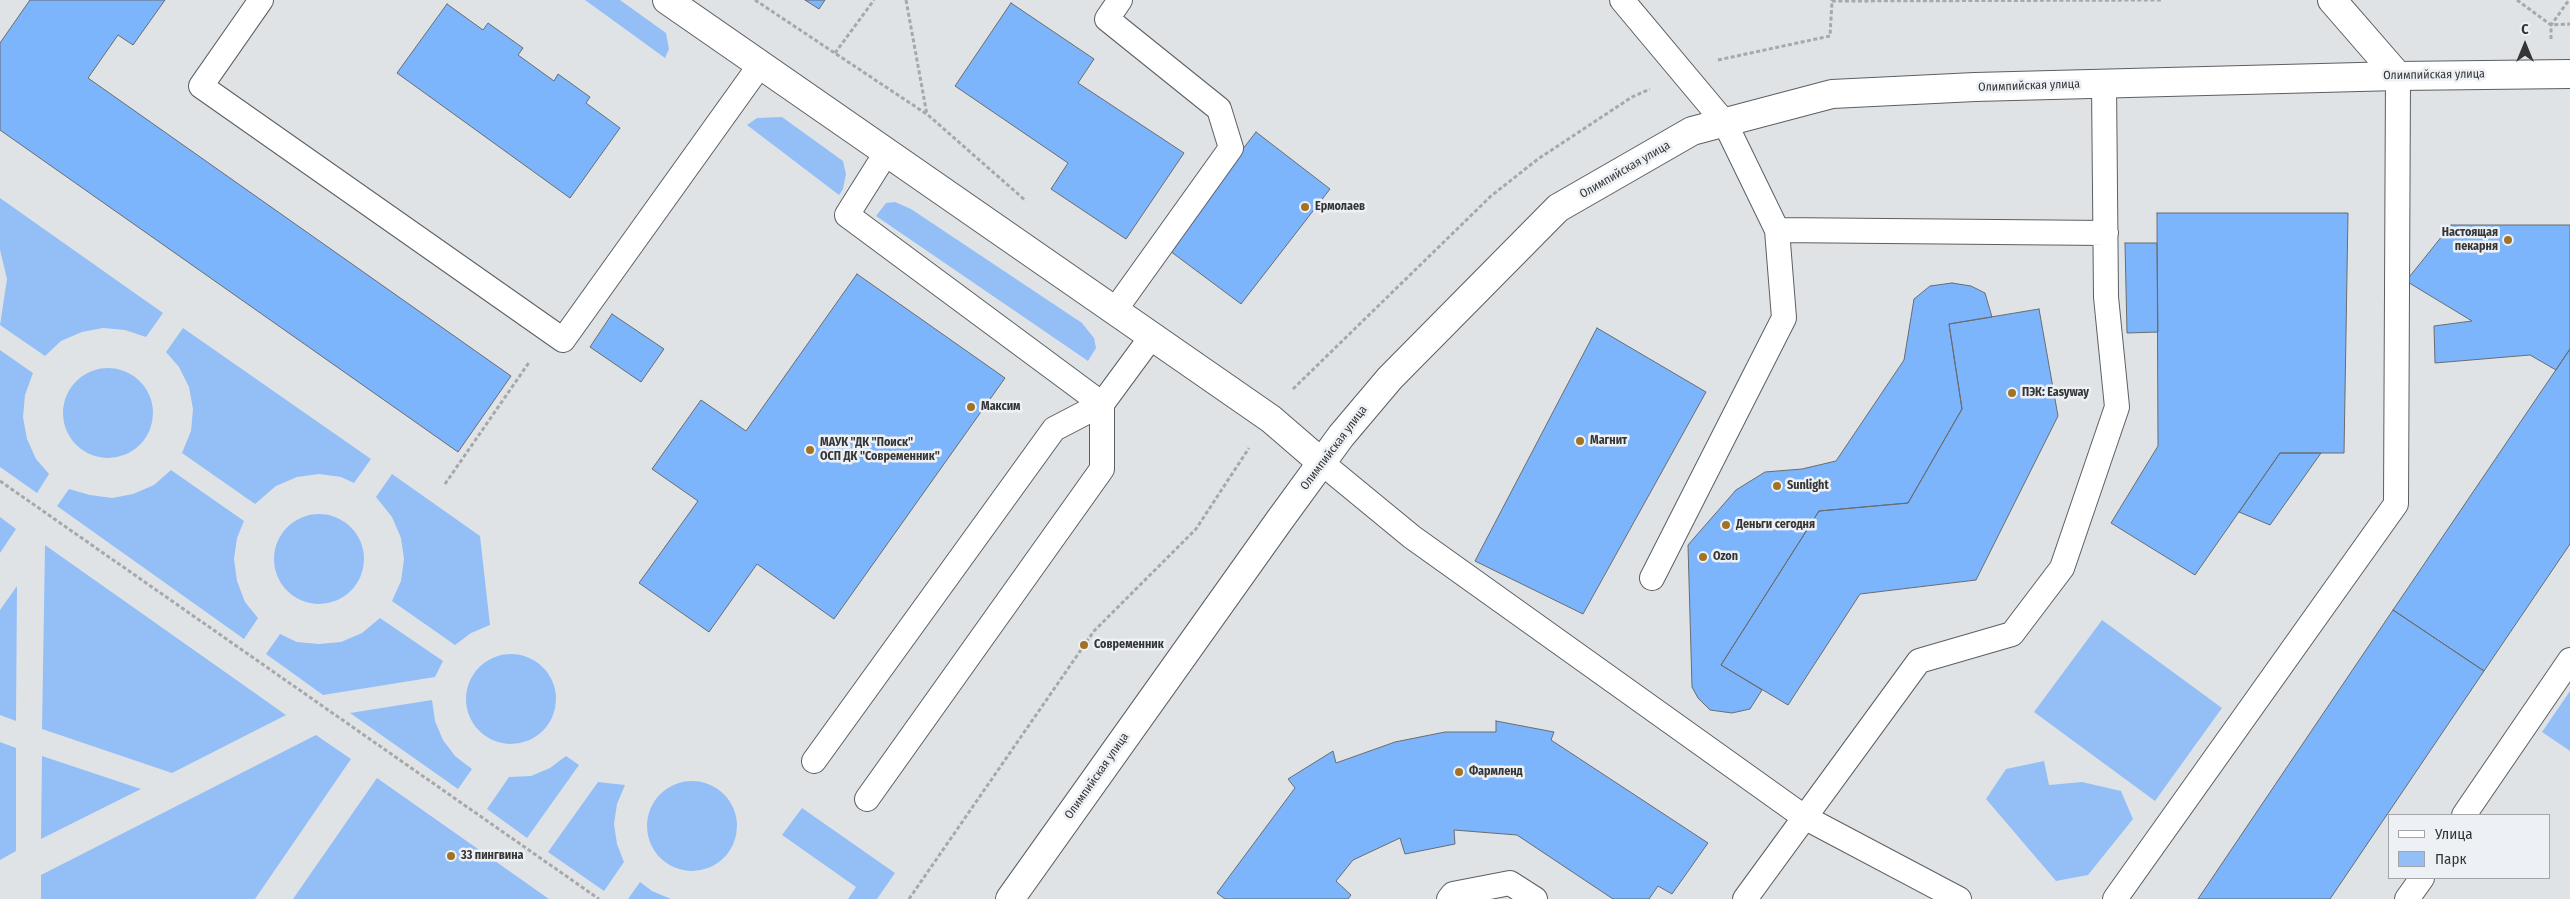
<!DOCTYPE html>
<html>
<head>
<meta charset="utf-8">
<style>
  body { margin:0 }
  #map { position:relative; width:2570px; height:899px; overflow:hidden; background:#e0e3e6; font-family:"Fira Sans Condensed",sans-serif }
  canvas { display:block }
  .legend { position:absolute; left:2388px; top:814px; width:162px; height:65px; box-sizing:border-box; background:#edf0f4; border:1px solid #a3a5a8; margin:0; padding:6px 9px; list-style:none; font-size:15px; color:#343536 }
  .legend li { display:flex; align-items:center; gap:10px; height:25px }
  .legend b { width:25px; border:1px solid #a3a5a8 }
  .north { position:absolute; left:2500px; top:20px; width:50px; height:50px; -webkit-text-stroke:4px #edf0f4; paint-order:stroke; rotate:0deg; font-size:14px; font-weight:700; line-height:20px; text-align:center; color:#343536 }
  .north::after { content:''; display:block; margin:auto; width:18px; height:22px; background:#343536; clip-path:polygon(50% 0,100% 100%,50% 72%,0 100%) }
</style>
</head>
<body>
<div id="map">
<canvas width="2570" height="899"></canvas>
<ul class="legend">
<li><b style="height:6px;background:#fff"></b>Улица</li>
<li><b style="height:14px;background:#94bff6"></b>Парк</li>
</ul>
<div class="north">С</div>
</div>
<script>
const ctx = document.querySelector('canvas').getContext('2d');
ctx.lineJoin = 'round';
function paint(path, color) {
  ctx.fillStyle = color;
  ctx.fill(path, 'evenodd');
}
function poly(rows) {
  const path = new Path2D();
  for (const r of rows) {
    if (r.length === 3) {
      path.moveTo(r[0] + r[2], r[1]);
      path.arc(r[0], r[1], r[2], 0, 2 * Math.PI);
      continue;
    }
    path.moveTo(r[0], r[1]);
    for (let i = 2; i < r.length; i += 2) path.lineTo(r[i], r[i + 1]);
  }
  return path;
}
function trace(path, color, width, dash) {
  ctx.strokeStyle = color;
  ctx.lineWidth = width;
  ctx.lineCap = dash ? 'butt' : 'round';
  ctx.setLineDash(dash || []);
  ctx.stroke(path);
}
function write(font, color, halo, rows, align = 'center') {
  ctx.font = font + ' "Fira Sans Condensed",sans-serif';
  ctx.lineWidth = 5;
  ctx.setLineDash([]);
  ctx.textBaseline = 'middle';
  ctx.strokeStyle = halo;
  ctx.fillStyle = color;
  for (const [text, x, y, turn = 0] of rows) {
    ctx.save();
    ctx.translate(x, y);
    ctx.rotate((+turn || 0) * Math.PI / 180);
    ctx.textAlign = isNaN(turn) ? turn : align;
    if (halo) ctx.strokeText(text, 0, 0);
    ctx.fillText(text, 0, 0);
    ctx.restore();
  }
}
const green = poly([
  [585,0,620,0,666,33,669,49,665,58],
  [782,117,843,161,846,174,843,189,839,195,747,125,757,118],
  [0,198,163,313,146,337,125,330,103,328,82,332,61,341,45,356,0,325,7,279,0,250],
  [895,202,911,209,1082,323,1094,338,1096,348,1088,361,876,216,886,203],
  [183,328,371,459,354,483,341,477,319,474,297,477,276,486,255,504,182,453,191,431,193,409,189,387,179,367,166,352],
  [0,350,33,373,25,395,23,417,27,439,36,459,49,474,37,493,0,467],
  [108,413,45],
  [171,470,244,521,237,538,234,559,237,581,245,602,258,618,244,639,57,506,69,489,90,495,112,498,133,494,154,485],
  [392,474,480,536,490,625,471,633,455,645,392,601,401,581,404,559,401,538,392,517,376,497],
  [319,559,45],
  [0,517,16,529,0,553],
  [45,545,286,715,172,773,42,729],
  [17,586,16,721,0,715,0,610],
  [380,618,443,661,435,677,323,695,266,654,280,634,297,642,319,644,341,642,362,633],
  [2102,620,2222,708,2155,801,2034,712],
  [511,699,45],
  [2570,691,2570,751,2542,732],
  [432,700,435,721,443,740,455,756,472,769,458,789,350,713],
  [316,735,351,759,255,899,41,899,41,875],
  [0,742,16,748,16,851,0,860],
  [42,756,141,789,41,839],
  [566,756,579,765,527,838,487,809,509,777,531,776,550,768],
  [2044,761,2049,785,2082,782,2121,791,2133,819,2088,875,2056,881,1986,799,2006,769],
  [377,778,549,899,293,899],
  [692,826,45],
  [598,782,625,785,617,804,614,824,617,844,624,862,604,891,548,852],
  [802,808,895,873,877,899,848,899,856,887,782,835],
  [640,882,652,891,671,899,628,899]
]);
const building = poly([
  [30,0,165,0,133,45,118,35,88,78,511,376,458,452,0,130,0,43,30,0],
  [805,0,825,0,819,9,805,0],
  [1011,3,1094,59,1078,83,1184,153,1126,239,1051,189,1068,163,955,86,1011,3],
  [447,4,483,30,488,23,523,48,518,55,554,81,558,74,590,97,586,103,620,128,570,198,397,73,447,4],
  [1256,132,1330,189,1241,304,1166,248,1256,132],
  [2157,213,2348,213,2344,453,2280,453,2195,575,2111,523,2158,446,2157,213],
  [2451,225,2570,225,2570,349,2556,370,2530,355,2435,363,2434,326,2472,321,2406,281,2451,225],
  [2125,243,2157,243,2158,332,2127,333,2125,243],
  [857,274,1005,378,834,619,757,564,709,632,639,583,698,501,652,469,701,400,746,431,857,274],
  [1952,283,1971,286,1985,293,1992,317,1949,324,1962,409,1908,503,1819,511,1721,665,1762,690,1750,709,1732,713,1710,710,1698,698,1692,687,1688,545,1736,490,1765,472,1802,469,1836,461,1904,360,1914,299,1930,286,1952,283],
  [2039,309,2058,416,1976,580,1860,594,1788,705,1721,665,1819,511,1908,503,1962,409,1949,324,2039,309],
  [612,314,664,349,641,382,590,347,612,314],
  [1597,328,1706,392,1583,614,1475,561,1597,328],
  [2570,349,2570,544,2484,671,2393,610,2570,349],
  [2280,453,2321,453,2270,525,2239,512,2280,453],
  [2393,610,2484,671,2330,899,2198,899,2393,610],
  [1496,721,1554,732,1551,740,1708,843,1672,894,1658,886,1649,899,1613,899,1517,835,1454,830,1455,844,1405,854,1400,838,1353,860,1336,881,1351,895,1348,899,1225,899,1217,893,1295,788,1288,779,1333,751,1336,763,1395,742,1445,732,1496,732,1496,721]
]);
const path = poly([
  [755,0,928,115,1026,201],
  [906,0,927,115],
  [2517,0,2551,25,2570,24],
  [2551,39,2551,25,2569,0],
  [835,53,874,0],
  [1718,60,1830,36,1832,1,2163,0],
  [1293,389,1491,196,1538,159,1632,97,1650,89],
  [0,481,599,899],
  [445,484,530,361],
  [909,899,1094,631,1196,529,1249,448]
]);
const lane = poly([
  [261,0,201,86,563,340,760,65],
  [1622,0,1725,123,1777,230,1784,318,1652,578],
  [886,153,847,215,1102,404,1152,336],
  [1777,230,2106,233],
  [1115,310,1231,148,1219,109,1107,19,1120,0],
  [1322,463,1412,537,1804,817,1959,899],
  [814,761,1054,429,1102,404,1102,469,867,799],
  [2464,815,2570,660],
  [1449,899,1453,894,1510,883,1535,899],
  [1745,899,1919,661,2012,634,2062,568,2117,407,2106,297,2104,83],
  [2115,899,2396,504,2398,76],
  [2407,899,2422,878]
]);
const street = poly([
  [667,0,1271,419,1322,463],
  [2332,0,2398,76]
]);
const secondary = poly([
  [1010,899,1279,521,1341,436,1390,378,1558,208,1692,131,1832,94,1975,87,2398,76,2570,74]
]);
const markers = [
  [1305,207,5,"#a27326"],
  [2508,240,5,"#a27326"],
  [2012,393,5,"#a27326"],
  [971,407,5,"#a27326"],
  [1580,441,5,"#a27326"],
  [810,450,5,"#a27326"],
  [1777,486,5,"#a27326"],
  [1726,525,5,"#a27326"],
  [1703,557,5,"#a27326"],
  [1084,645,5,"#a27326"],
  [1459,772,5,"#a27326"],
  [451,856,5,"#a27326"]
];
const streetNames = [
  ["Олимпийская улица",2434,75,-1],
  ["Олимпийская улица",2029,86,-2],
  ["Олимпийская улица",1625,170,-30],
  ["Олимпийская улица",1334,448,-53],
  ["Олимпийская улица",1097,776,-55]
];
const poiNames = [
  ["Ермолаев",1315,207],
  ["Настоящая",2498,233,"right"],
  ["пекарня",2498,247,"right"],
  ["ПЭК: Easyway",2022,393],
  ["Максим",981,407],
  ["Магнит",1590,441],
  ["МАУК \"ДК \"Поиск\"",820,443],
  ["ОСП ДК \"Современник\"",820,457],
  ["Sunlight",1787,486],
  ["Деньги сегодня",1736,525],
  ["Ozon",1713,557],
  ["Современник",1094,645],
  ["Фармленд",1469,772],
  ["33 пингвина",461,856]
];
paint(green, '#94bff6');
paint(building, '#7db5fc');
trace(building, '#696c6f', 1);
trace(lane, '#5c5f62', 26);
trace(street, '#5c5f62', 30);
trace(secondary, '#5c5f62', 30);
trace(path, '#a6a8aa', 3, [4, 2.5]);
trace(lane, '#fff', 24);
trace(street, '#fff', 28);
trace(secondary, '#fff', 28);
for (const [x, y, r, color] of markers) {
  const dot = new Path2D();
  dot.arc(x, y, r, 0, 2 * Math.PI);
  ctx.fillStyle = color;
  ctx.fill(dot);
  trace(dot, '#edf0f4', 2);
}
write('12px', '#343536', '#edf0f4', streetNames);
write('bold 12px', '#343536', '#edf0f4', poiNames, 'left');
</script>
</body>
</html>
